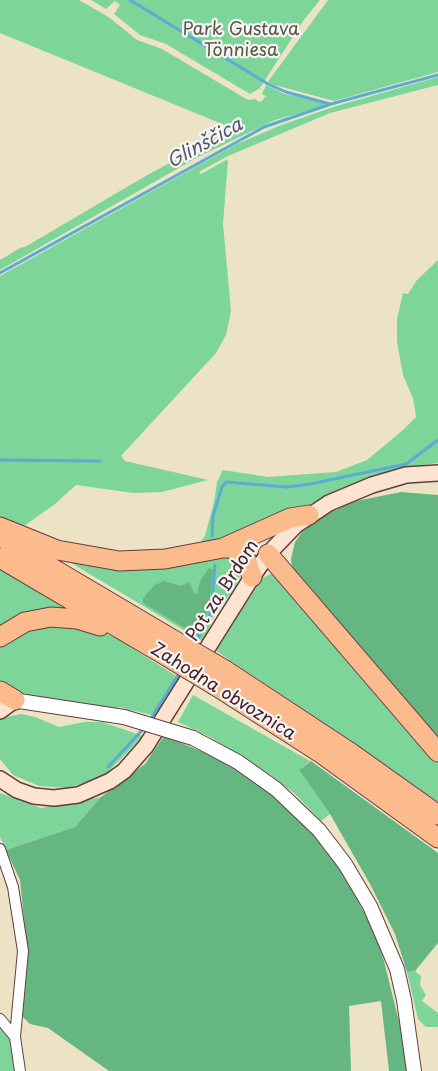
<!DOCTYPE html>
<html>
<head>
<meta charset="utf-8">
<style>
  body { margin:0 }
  canvas { display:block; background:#ece3c4 }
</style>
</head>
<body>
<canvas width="438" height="1071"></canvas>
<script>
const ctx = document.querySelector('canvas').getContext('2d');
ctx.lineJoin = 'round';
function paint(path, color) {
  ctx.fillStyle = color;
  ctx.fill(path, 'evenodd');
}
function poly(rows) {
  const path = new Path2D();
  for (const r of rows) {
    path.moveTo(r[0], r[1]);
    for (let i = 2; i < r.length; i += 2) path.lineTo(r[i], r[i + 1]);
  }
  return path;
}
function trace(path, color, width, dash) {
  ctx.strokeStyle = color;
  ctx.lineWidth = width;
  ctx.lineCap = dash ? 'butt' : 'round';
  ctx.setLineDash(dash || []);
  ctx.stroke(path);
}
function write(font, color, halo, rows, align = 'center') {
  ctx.font = font + ' "Playpen Sans",sans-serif';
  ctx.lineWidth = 4.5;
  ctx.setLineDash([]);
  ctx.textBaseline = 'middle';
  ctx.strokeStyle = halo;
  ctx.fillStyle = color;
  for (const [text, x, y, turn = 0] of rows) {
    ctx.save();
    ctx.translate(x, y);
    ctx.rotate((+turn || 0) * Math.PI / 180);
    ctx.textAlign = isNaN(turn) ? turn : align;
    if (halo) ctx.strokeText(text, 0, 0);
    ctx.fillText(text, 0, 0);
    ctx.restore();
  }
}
const green = poly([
  [0,0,79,0,110,18,137,40,162,49,248,100,256,99,258,102,262,101,266,96,262,94,266,85,285,94,324,103,324,106,275,120,198,157,0,270,0,260,20,248,25,247,137,181,232,128,0,33],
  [91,0,320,0,303,21,260,88,250,94,166,44,140,35,114,14,120,5,115,1,106,9],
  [328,0,438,0,438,72,334,101,267,83],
  [438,77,438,85,330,113,228,156,199,172,201,174,228,159,223,224,231,311,226,335,216,353,121,456,125,461,208,480,162,492,133,493,76,485,55,504,20,529,0,517,0,276,237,144,279,126,333,107],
  [438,260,438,463,401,468,373,475,237,538,199,544,205,536,214,502,217,482,223,470,268,477,336,472,367,460,403,430,416,417,413,398,403,375,397,342,397,319,403,293,408,294,417,280],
  [221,556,232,557,242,569,237,585,212,618,208,633,202,641,66,560,88,566,111,567],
  [0,570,68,610,0,632],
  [271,574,276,575,438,761,438,802,350,740,216,651,262,578],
  [28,626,88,626,116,638,181,679,159,717,119,707,116,710,32,696,3,687,0,686,0,643],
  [193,695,310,761,299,770,330,814,321,821,294,793,269,774,210,737,178,722],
  [21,714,35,717,59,727,84,722,102,722,143,736,108,772,93,780,67,788,39,786,13,775,0,759,0,720,5,717],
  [0,793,41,808,101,797,75,827,6,850,0,837],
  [415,971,421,976,420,985,426,995,422,1001,438,1013,438,1027,426,1027,418,1019,407,972],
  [0,1023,10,1039,17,1071,0,1071]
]);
const forest = poly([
  [401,492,438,495,438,737,298,577,292,567,291,559,295,542,302,532,322,516,356,501],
  [209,568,213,570,209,608,198,636,143,603,143,599,147,593,155,585,164,581,181,586,189,582,194,593,197,594,200,581],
  [164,736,218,758,236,768,277,798,315,834,341,870,374,931,384,961,403,1038,407,1071,389,1071,381,1001,349,1006,351,1071,109,1071,48,1028,30,1024,22,1016,28,958,20,880,6,850,75,827,101,797,145,764],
  [311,761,438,853,438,943,415,971,407,972,395,934,370,884,330,814,299,770]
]);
const stream = poly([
  [130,0,268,84,286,92,330,104],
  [0,273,264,127,331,104,438,75],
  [0,460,100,461],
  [212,536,213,516,222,487,226,482,287,487,310,484,406,464,438,440],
  [195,645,211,611,215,565],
  [150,720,180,672],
  [108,767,145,727]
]);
const minor = poly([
  [0,849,13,887,23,951,15,1037,20,1071],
  [0,1019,15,1037]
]);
const tertiary = poly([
  [6,699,124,717],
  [193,738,238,762,276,789,319,830,345,864,370,906,397,969,404,1000,414,1071]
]);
const secondary = poly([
  [0,711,15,700],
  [0,779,17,790,34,796,54,798,78,795,110,781,124,771,146,746,252,577,268,554,296,525,329,503,372,485,406,475,438,473]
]);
const motorway = poly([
  [0,527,57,550,119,561,165,559,223,548,232,548,246,559,252,577],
  [8,542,177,642],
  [223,548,290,518,309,515],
  [268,554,438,752],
  [0,558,168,657],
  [0,637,25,622,51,617,77,619,100,626],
  [225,670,351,753,438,815],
  [216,686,322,754,438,838],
  [0,691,15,700]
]);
const tertiaryBridge = poly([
  [124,717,193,738]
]);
const motorwayBridge = poly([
  [177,642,225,670],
  [168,657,216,686]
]);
const parkNames = [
  ["Park Gustava",241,30],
  ["Tönniesa",241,51]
];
const streetNames = [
  ["Pot za Brdom",223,591,-57],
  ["Zahodna obvoznica",223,692,32]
];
const waterNames = [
  ["Glinščica",205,144,-29]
];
paint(green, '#7ed599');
paint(forest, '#66b681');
trace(stream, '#59add5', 3);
trace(minor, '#623c42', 12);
trace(tertiary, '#623c42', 16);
trace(secondary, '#623c42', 18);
trace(motorway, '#623c42', 21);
trace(minor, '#fff', 10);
trace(tertiary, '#fff', 14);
trace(secondary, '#fde4d1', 15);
trace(motorway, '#fbbb8d', 19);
trace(tertiaryBridge, '#623c42', 16, []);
trace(motorwayBridge, '#623c42', 21, []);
trace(tertiaryBridge, '#fff', 14);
trace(motorwayBridge, '#fbbb8d', 19);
write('18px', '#5a564c', '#f6f6f2', parkNames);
write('18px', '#4a1f2b', '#f6f6f2', streetNames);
write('italic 19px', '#50586f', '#f6f6f2', waterNames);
</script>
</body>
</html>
